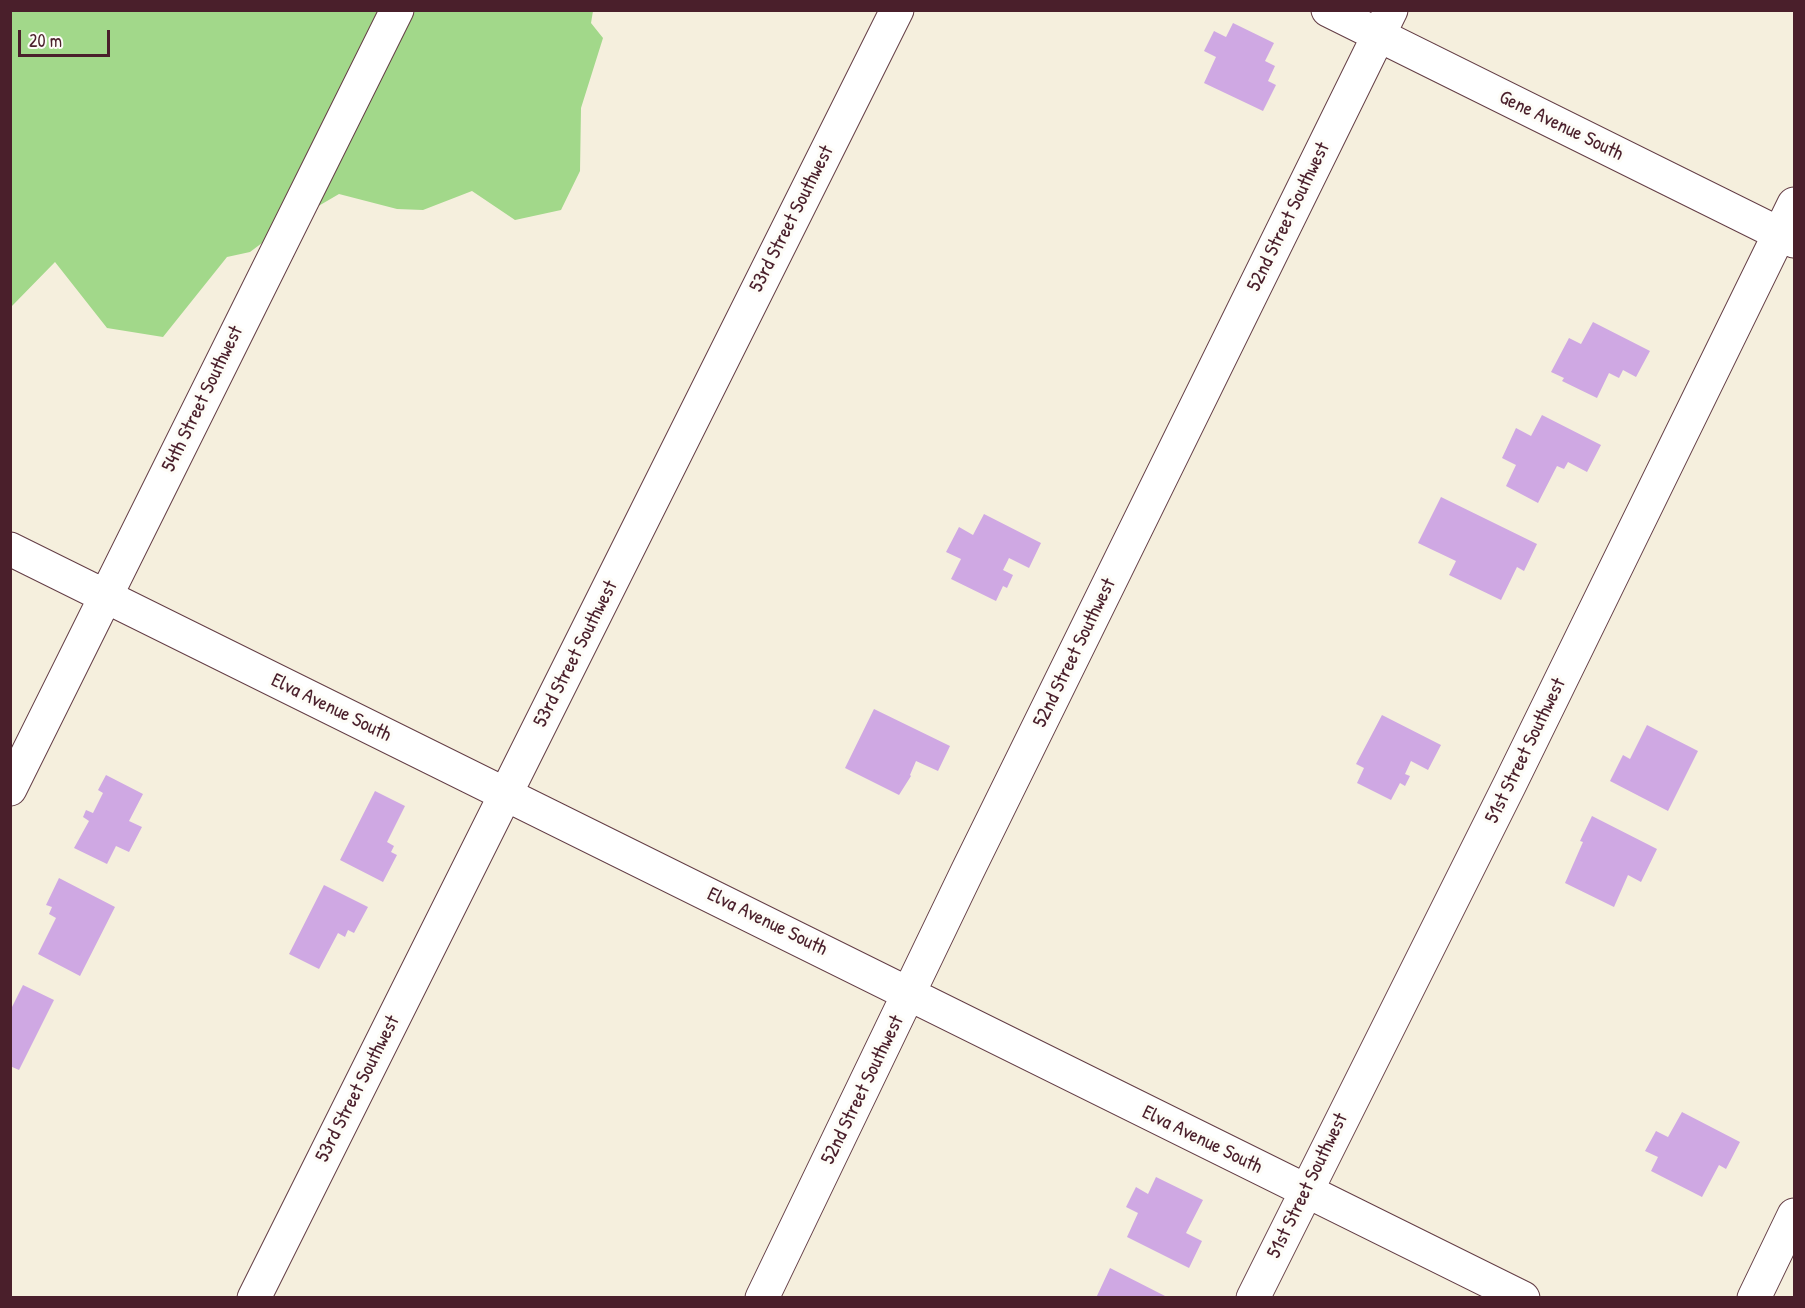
<!DOCTYPE html>
<html>
<head>
<meta charset="utf-8">
<style>
  body { margin:0 }
  #map { position:relative; width:1805px; height:1308px; overflow:hidden; background:#f5efdd; font-family:"Patrick Hand",sans-serif }
  canvas { display:block }
  .frame { position:absolute; inset:0; border:12px solid #4a1f2b; pointer-events:none }
  .scale { position:absolute; left:18px; top:30px; width:92px; height:27px; box-sizing:border-box; border:3px solid #4a1f2b; border-top:0; padding-left:8px; font-size:18px; line-height:21px; white-space:nowrap; color:#4a1f2b; -webkit-text-stroke:4px #fdfcf7; paint-order:stroke }
</style>
</head>
<body>
<div id="map">
<canvas width="1805" height="1308"></canvas>
<div class="frame"></div>
<div class="scale">20 m</div>
</div>
<script>
const ctx = document.querySelector('canvas').getContext('2d');
ctx.lineJoin = 'round';
function paint(path, color) {
  ctx.fillStyle = color;
  ctx.fill(path, 'evenodd');
}
function poly(rows) {
  const path = new Path2D();
  for (const r of rows) {
    path.moveTo(r[0], r[1]);
    for (let i = 2; i < r.length; i += 2) path.lineTo(r[i], r[i + 1]);
  }
  return path;
}
function trace(path, color, width, dash) {
  ctx.strokeStyle = color;
  ctx.lineWidth = width;
  ctx.lineCap = dash ? 'butt' : 'round';
  ctx.setLineDash(dash || []);
  ctx.stroke(path);
}
function write(font, color, halo, rows, align = 'center') {
  ctx.font = font + ' "Patrick Hand",sans-serif';
  ctx.lineWidth = 6;
  ctx.setLineDash([]);
  ctx.textBaseline = 'middle';
  ctx.strokeStyle = halo;
  ctx.fillStyle = color;
  for (const [text, x, y, turn = 0] of rows) {
    ctx.save();
    ctx.translate(x, y);
    ctx.rotate((+turn || 0) * Math.PI / 180);
    ctx.textAlign = isNaN(turn) ? turn : align;
    if (halo) ctx.strokeText(text, 0, 0);
    ctx.fillText(text, 0, 0);
    ctx.restore();
  }
}
const green = poly([
  [11,11,593,11,591,23,603,38,581,108,580,171,561,210,515,220,472,191,423,210,397,209,339,194,286,225,250,252,227,257,163,337,107,328,55,262,11,307]
]);
const building = poly([
  [1233,23,1274,43,1265,61,1275,66,1268,81,1276,85,1263,111,1204,83,1216,57,1204,51,1214,31,1226,37],
  [1593,322,1650,351,1636,377,1623,370,1619,378,1609,373,1597,398,1562,381,1564,378,1551,372,1569,338,1581,344],
  [1542,415,1601,445,1587,472,1568,462,1564,469,1557,466,1538,503,1506,486,1516,465,1502,458,1516,428,1531,436],
  [1441,497,1537,544,1524,571,1517,567,1501,600,1449,575,1456,561,1418,543],
  [984,514,1041,543,1029,568,1009,558,1003,570,1013,575,1007,588,1003,586,996,601,951,579,961,559,946,552,959,527,973,535],
  [874,709,950,746,938,771,916,761,910,775,911,776,899,795,845,768],
  [1382,715,1441,745,1428,770,1411,761,1405,774,1410,776,1405,786,1400,783,1391,800,1357,783,1364,768,1356,764],
  [1647,725,1698,751,1668,811,1610,781,1623,755,1630,759],
  [106,775,143,794,129,821,142,827,129,852,116,846,107,864,74,848,89,821,83,817,86,810,93,813,103,793,98,790],
  [375,791,405,806,387,842,394,846,391,852,397,855,383,882,340,860],
  [1592,816,1657,849,1641,882,1628,875,1614,907,1565,883,1583,842,1580,841],
  [59,878,115,907,80,976,38,954,56,918,49,914,52,907,46,905],
  [324,885,368,907,354,933,348,930,345,937,338,933,319,969,289,954],
  [23,985,54,1000,19,1070,10,1066,10,1011],
  [1682,1112,1740,1142,1726,1169,1719,1165,1702,1197,1651,1171,1658,1157,1645,1151,1656,1131,1668,1137],
  [1156,1177,1203,1200,1186,1233,1202,1241,1189,1268,1127,1237,1138,1213,1126,1207,1136,1187,1148,1194],
  [1110,1268,1169,1298,1096,1298]
]);
const minor = poly([
  [1328,10,1794,241],
  [10,549,1523,1298],
  [10,789,397,10],
  [254,1298,897,10],
  [762,1298,967,872,1391,10],
  [1253,1298,1510,784,1794,204],
  [1754,1298,1794,1215]
]);
const streetNames = [
  ["Gene Avenue South",1561,126,26],
  ["52nd Street Southwest",1289,217,-64],
  ["53rd Street Southwest",792,219,-63],
  ["54th Street Southwest",203,399,-64],
  ["52nd Street Southwest",1075,653,-64],
  ["53rd Street Southwest",576,654,-63],
  ["Elva Avenue South",331,708,26],
  ["51st Street Southwest",1526,751,-64],
  ["Elva Avenue South",767,922,26],
  ["53rd Street Southwest",358,1089,-63],
  ["52nd Street Southwest",863,1090,-64],
  ["Elva Avenue South",1202,1140,26],
  ["51st Street Southwest",1308,1186,-64]
];
paint(green, '#a2d88a');
paint(building, '#cfa8e3');
trace(minor, '#643e46', 35);
trace(minor, '#fff', 33);
write('20px', '#4a1f2b', '#fdfcf7', streetNames);
</script>
</body>
</html>
